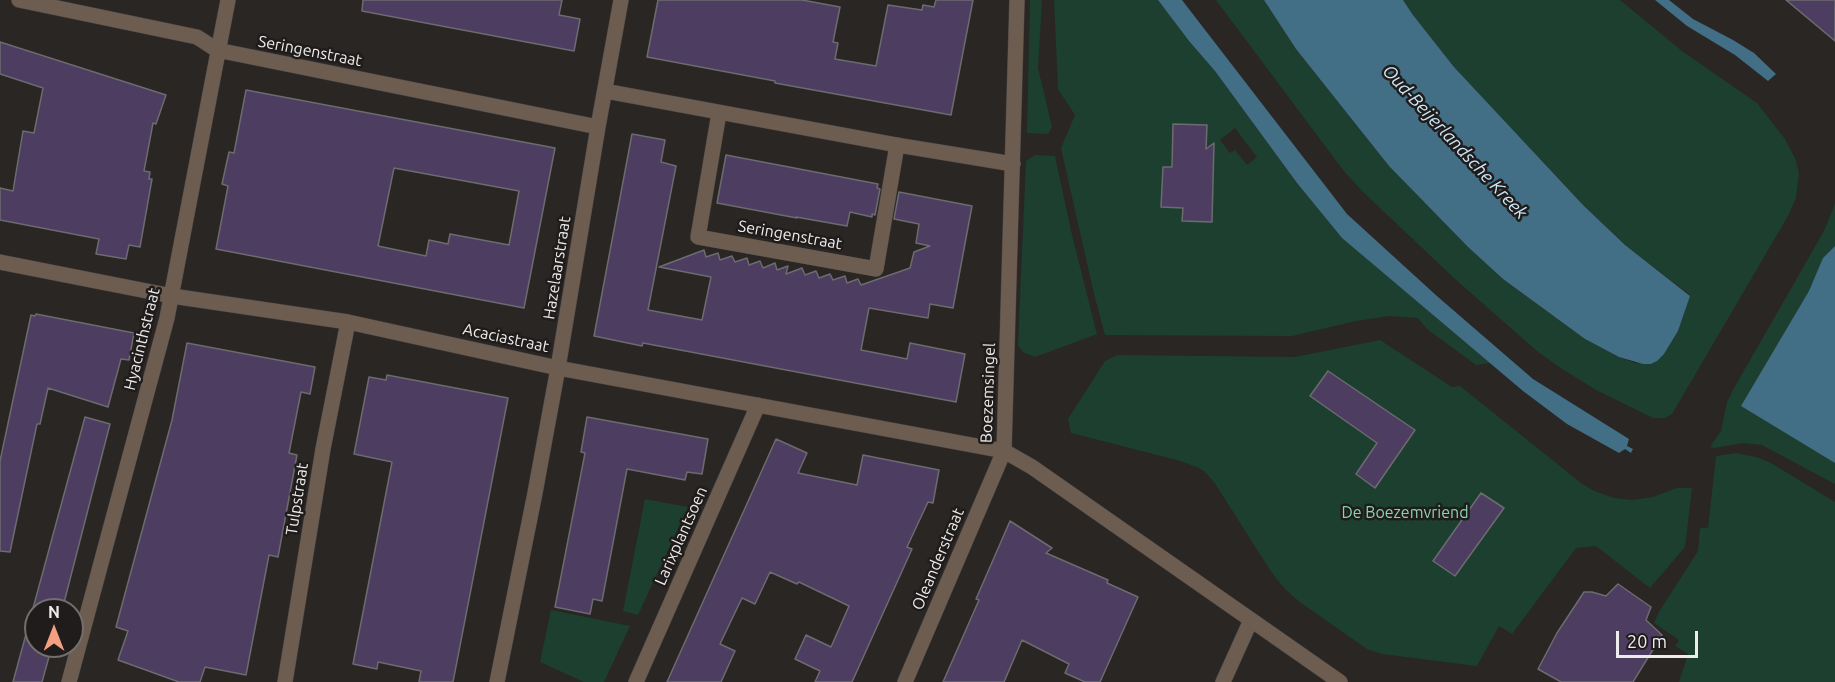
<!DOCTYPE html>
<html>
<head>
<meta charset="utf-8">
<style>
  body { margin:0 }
  #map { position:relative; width:1835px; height:682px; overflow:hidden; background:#292624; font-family:Ubuntu,sans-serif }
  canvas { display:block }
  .north { position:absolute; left:24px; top:598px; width:60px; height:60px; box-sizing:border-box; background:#1f1c1b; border:2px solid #726f6e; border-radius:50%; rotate:0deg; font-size:16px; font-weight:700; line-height:24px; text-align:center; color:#eeebeb }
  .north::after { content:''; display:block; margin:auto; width:21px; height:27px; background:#f39f82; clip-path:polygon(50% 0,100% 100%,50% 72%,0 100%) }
  .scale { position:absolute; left:1616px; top:631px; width:82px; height:27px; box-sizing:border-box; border:3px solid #eeebeb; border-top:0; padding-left:8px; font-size:18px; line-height:21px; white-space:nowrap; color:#eeebeb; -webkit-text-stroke:4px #1f1c1b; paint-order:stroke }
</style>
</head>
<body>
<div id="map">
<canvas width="1835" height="682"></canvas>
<div class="north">N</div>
<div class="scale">20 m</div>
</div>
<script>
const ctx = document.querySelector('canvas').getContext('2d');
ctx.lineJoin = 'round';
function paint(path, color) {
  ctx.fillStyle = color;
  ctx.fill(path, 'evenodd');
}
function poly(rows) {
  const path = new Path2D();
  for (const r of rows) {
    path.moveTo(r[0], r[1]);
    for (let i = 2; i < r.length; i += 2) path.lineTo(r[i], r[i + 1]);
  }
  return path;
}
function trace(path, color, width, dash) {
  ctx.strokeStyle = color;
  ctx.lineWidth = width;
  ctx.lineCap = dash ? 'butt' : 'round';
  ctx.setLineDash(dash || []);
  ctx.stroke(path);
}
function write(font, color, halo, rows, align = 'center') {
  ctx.font = font + ' Ubuntu,sans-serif';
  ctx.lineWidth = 5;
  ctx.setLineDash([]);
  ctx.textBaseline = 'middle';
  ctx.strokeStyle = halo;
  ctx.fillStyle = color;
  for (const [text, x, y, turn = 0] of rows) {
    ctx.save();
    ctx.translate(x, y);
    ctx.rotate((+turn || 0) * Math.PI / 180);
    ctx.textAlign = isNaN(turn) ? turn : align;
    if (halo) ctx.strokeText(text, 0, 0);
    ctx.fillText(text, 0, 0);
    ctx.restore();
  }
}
const green = poly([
  [1030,0,1042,0,1038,68,1052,127,1048,134,1027,133],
  [1054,0,1158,0,1189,41,1215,71,1297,183,1342,238,1490,363,1476,365,1427,329,1418,318,1389,316,1356,321,1292,336,1105,335,1094,294,1061,148,1075,115,1058,89],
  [1235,128,1257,157,1247,165,1235,150,1230,153,1220,140],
  [1216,0,1264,0,1296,49,1389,166,1468,247,1503,279,1585,339,1619,357,1635,363,1651,364,1664,354,1678,331,1690,295,1625,245,1583,205,1454,67,1413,15,1403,0,1620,0,1682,51,1757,103,1785,139,1795,158,1799,173,1796,198,1788,216,1672,414,1665,418,1653,418,1596,390,1559,367,1537,351,1455,279,1362,191,1343,170],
  [1035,155,1055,156,1072,235,1097,334,1035,357,1023,352,1018,345,1026,161],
  [1835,204,1835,484,1762,445,1743,443,1714,448,1710,447,1721,431,1727,402,1734,388,1824,231],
  [1380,340,1452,387,1460,386,1581,483,1594,491,1614,498,1632,500,1653,497,1677,488,1692,488,1685,547,1650,588,1596,546,1576,548,1512,634,1499,626,1477,666,1382,654,1367,649,1301,603,1286,590,1272,573,1214,482,1204,471,1197,467,1177,460,1071,433,1068,419,1105,361,1117,355,1295,357],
  [1736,453,1756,457,1771,463,1835,502,1835,682,1679,682,1688,654,1675,646,1679,640,1654,623,1659,612,1698,551,1700,528,1708,528,1716,456],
  [645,499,688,507,638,615,623,611],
  [551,610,630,626,604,682,584,682,540,662]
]);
const water = poly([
  [1158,0,1182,0,1347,214,1438,297,1533,379,1629,439,1627,446,1633,449,1631,453,1625,449,1619,453,1567,424,1523,391,1342,238,1297,183,1215,71,1189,41],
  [1264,0,1403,0,1413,15,1454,67,1583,205,1625,245,1690,296,1678,331,1664,354,1657,361,1651,364,1643,364,1619,357,1585,339,1503,279,1468,247,1389,166,1296,49],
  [1655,0,1669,0,1693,19,1733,40,1754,53,1776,74,1768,81,1735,55,1687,26],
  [1835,246,1835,463,1741,406,1809,291,1823,258]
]);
const building = poly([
  [363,0,562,0,559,15,580,19,574,51,362,11,363,0],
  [658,0,802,0,840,7,833,42,838,43,835,59,876,66,888,5,922,10,923,5,934,7,936,0,973,0,951,115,775,83,775,81,647,57,658,0],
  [1786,0,1835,0,1835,41,1786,0],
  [0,42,166,95,156,124,153,123,144,171,150,172,149,179,152,179,140,247,129,245,126,259,96,254,99,239,0,220,0,188,13,191,23,131,34,133,43,88,0,74,0,42],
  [246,90,555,148,524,308,216,249,228,186,222,184,229,152,234,153,246,90],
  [394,168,519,191,509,245,450,234,448,244,429,240,426,256,378,246,394,168],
  [1173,124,1207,125,1206,149,1214,143,1212,222,1182,221,1183,208,1161,207,1163,167,1172,167,1173,124],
  [632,134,665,140,661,162,676,166,648,310,702,320,711,277,659,267,704,250,706,257,718,253,720,260,732,256,735,262,747,258,749,265,760,261,763,268,775,263,777,270,788,266,786,274,802,268,805,275,816,271,819,278,830,274,833,280,845,276,847,283,858,279,861,285,910,268,914,252,930,246,916,243,919,224,894,219,899,192,972,206,953,308,930,304,928,318,869,308,861,350,907,359,910,343,965,354,956,402,643,343,642,346,594,336,632,134],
  [726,155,878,184,877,188,880,189,875,215,872,214,872,217,850,212,847,226,796,217,797,218,717,203,726,155],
  [36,314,134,333,129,360,121,359,108,407,48,388,40,424,37,424,10,552,0,551,0,461,31,315,35,316,36,314],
  [187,343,315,367,310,394,301,392,289,453,297,455,278,557,269,555,246,675,205,667,200,682,179,682,118,660,128,631,116,627,172,420,187,343],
  [1328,371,1415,430,1375,488,1356,474,1377,443,1310,396,1328,371],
  [387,375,508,398,453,682,419,682,421,671,378,662,377,669,353,664,392,462,354,454,369,377,386,380,387,375],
  [85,417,110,424,66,595,62,610,36,610,36,646,52,646,42,682,13,682,85,417],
  [587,417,708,439,702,474,687,472,685,480,627,469,602,601,593,599,590,614,555,607,585,453,581,452,587,417],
  [776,439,807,453,798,473,857,485,863,455,939,470,933,503,928,502,907,547,912,549,852,682,815,682,820,671,795,659,806,635,831,647,849,606,799,582,797,584,770,572,755,604,742,598,720,644,735,651,721,682,667,682,776,439],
  [1481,493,1504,508,1455,576,1433,561,1481,493],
  [1010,521,1052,548,1046,553,1108,580,1107,583,1138,597,1100,682,1085,682,1065,673,1069,664,1022,640,1004,682,943,682,979,600,976,599,1010,521],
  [1618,584,1651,607,1646,620,1662,635,1633,682,1561,682,1538,669,1557,633,1584,592,1592,592,1606,596,1618,584]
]);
const pedestrian = poly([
  [719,113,698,237,876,269,897,145]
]);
const minor = poly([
  [19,0,197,37,217,50,598,127],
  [605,91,897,145,1013,164],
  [0,262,172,296,348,322,558,368,1004,451,1032,467,1340,682],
  [69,682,167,318,228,0],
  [285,682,323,449,348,322],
  [497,682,535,493,558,368,598,127,621,0],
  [636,682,758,405],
  [905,682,1004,451,1017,0],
  [1223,682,1251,620]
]);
const streetNames = [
  ["Seringenstraat",310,51,11],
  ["Seringenstraat",790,235,10],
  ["Hazelaarstraat",557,268,-81],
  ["Acaciastraat",506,338,12],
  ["Hyacinthstraat",142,339,-76],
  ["Boezemsingel",988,393,-88],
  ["Tulpstraat",297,499,-81],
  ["Larixplantsoen",681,536,-66],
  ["Oleanderstraat",938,559,-67]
];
const parkNames = [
  ["De Boezemvriend",1405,513]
];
const waterNames = [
  ["Oud-Beijerlandsche Kreek",1455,142,47]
];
paint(green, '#1d3f30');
paint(water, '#426e86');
paint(building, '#4d3d61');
trace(building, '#6c6b6f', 1.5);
trace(pedestrian, '#454240', 16);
trace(minor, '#454240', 16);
trace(pedestrian, '#6d5d51', 15);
trace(minor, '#6d5d51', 15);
write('16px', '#eeebeb', '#1f1c1b', streetNames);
write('16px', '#88d4b0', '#1f1c1b', parkNames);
write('italic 18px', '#cde8f9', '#1f1c1b', waterNames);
</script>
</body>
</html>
